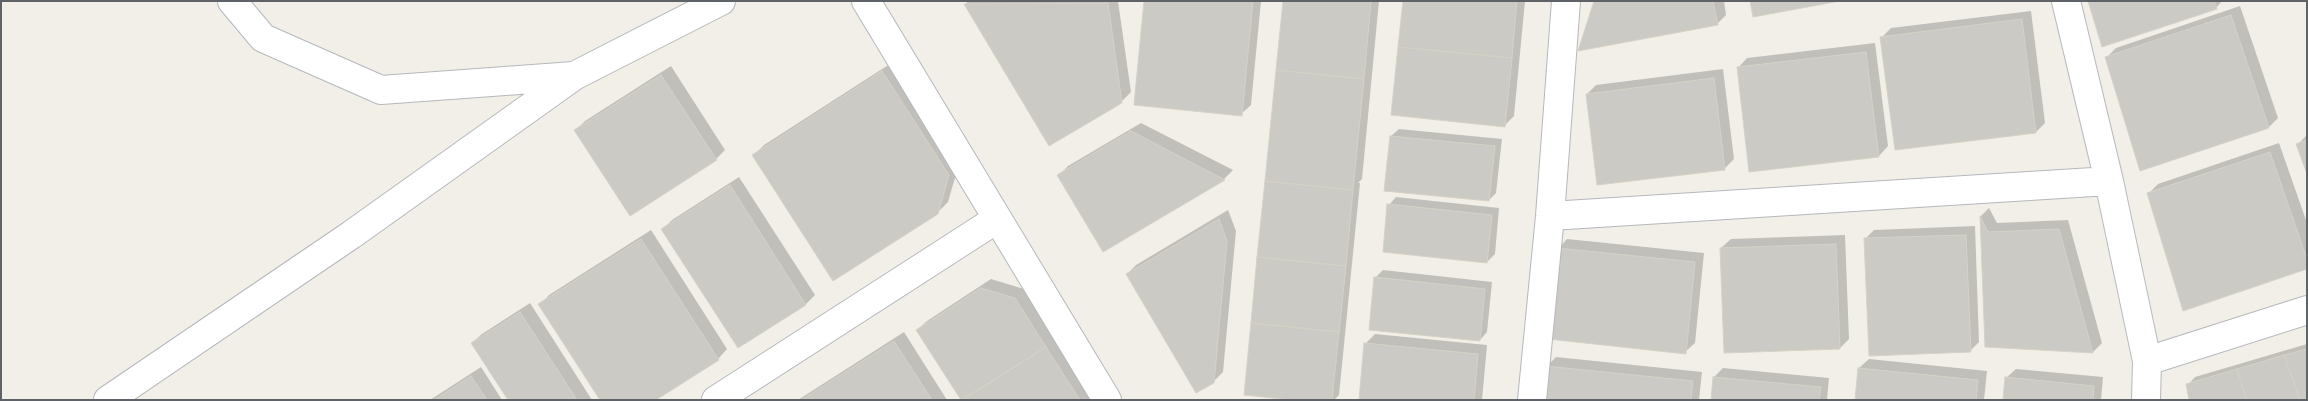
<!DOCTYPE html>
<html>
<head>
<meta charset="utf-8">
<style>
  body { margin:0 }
  #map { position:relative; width:2308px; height:401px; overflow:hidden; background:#f1efe8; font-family:"Open Sans",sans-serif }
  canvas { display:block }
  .frame { position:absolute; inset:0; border:2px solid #5f6368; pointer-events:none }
</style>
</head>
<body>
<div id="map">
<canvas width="2308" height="401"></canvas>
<div class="frame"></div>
</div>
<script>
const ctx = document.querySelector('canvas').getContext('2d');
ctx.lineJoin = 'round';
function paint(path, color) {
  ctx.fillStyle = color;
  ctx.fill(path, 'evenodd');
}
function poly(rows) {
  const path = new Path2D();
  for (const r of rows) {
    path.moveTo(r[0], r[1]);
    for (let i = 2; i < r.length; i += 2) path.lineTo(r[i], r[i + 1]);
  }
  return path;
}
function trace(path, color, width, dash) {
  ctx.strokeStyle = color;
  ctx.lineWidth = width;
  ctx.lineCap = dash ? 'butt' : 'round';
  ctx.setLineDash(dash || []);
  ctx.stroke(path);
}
const shadow = poly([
  [968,1,1118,1,1131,92,1121,102,966,4],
  [1145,1,1261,1,1251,105,1241,114],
  [1284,1,1379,1,1362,179,1358,183,1360,183,1339,395,1334,400,1304,400],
  [1404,1,1525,1,1514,116,1504,126],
  [1596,1,1724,1,1726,15,1717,24],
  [2089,1,2222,1,2216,8],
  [2240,6,2278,118,2269,127,2107,57,2116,48],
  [2031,11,2045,123,2036,132,1882,37,1891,28],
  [1875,43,1888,146,1879,156,1738,68,1747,58],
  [893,62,959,164,948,202,937,213,754,155,764,145],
  [671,66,725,150,716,159,576,130,585,121],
  [1723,69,1734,159,1724,169,1587,94,1596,85],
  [1141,123,1233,170,1224,179,1103,250,1059,175,1068,166],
  [1399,129,1502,139,1496,193,1489,200,1391,136],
  [2307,135,2307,170,2298,144],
  [2279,143,2307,223,2307,268,2148,194,2158,184],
  [739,177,815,295,806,304,739,347,663,229,672,220],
  [1396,197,1499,208,1495,254,1487,262,1389,205],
  [1989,208,1997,223,2068,220,2102,343,2093,352,1987,346,1981,216],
  [1228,210,1236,231,1223,372,1213,382,1127,274,1136,265],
  [1975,226,1979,342,1970,351,1865,239,1874,230],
  [651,230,727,349,718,359,540,305,549,295],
  [1845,235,1849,339,1840,348,1721,248,1731,239],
  [1567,239,1704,253,1695,343,1685,352,1558,249],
  [1383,270,1492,282,1487,332,1480,340,1375,278],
  [991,279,1024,289,1093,396,1089,400,962,400,917,330,927,321],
  [530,303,592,400,509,400,472,343,482,334],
  [904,332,947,400,798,400],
  [1375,334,1487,345,1482,400,1360,400,1366,343],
  [2307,344,2307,400,2188,385,2195,377],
  [1556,357,1702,372,1699,400,1543,400,1546,367],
  [1869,359,1987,371,1984,400,1856,400,1859,368],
  [481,367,502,400,430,400],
  [1723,368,1829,378,1827,400,1712,400,1714,377],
  [2016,369,2103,377,2101,400,2004,400,2006,378]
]);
const building = poly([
  [1144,1,1253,1,1242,116,1134,105,1144,1],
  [1283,1,1371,1,1364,79,1276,70,1283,1],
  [1403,1,1517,1,1512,58,1398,47,1403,1],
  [1594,1,1713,1,1718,25,1578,51,1594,1],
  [1750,1,1840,1,1753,17,1750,1],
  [2088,1,2214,1,2217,9,2102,47,2088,1],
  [1108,3,1122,103,1049,146,964,4,1108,3],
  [2231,15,2269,128,2140,171,2105,57,2231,15],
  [2022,19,2036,133,1895,150,1880,37,2022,19],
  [1398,47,1512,58,1505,127,1391,115,1398,47],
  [1866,52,1879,157,1749,172,1737,67,1866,52],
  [1276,70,1364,79,1353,190,1265,181,1276,70],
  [882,71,949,175,938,214,833,281,752,155,882,71],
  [661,75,717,160,630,216,574,130,661,75],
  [1714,78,1725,170,1597,185,1586,94,1714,78],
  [1131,131,1225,180,1103,252,1057,175,1131,131],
  [1390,136,1495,146,1489,201,1384,191,1390,136],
  [2307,140,2307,174,2296,144,2307,140],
  [2270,152,2307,259,2307,269,2183,311,2147,193,2270,152],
  [1265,181,1353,190,1346,266,1257,257,1265,181],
  [730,185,806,305,738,348,661,229,730,185],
  [1387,204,1492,215,1487,263,1383,252,1387,204],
  [1980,216,1988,232,2059,229,2093,353,1985,347,1980,216],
  [1219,219,1227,241,1214,383,1196,393,1126,274,1219,219],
  [1966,235,1971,352,1869,356,1864,238,1966,235],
  [641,239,719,360,656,400,600,400,538,304,641,239],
  [1836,244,1840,349,1724,353,1720,248,1836,244],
  [1557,248,1695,262,1686,354,1548,339,1557,248],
  [1257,257,1346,266,1339,332,1251,323,1257,257],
  [1374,277,1485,289,1480,341,1369,330,1374,277],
  [981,288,1015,298,1046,347,961,400,916,330,981,288],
  [520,312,577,400,508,400,471,343,520,312],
  [1251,323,1339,332,1332,400,1292,400,1244,395,1251,323],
  [894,341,932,400,801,400,894,341],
  [1364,343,1478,354,1474,400,1359,400,1364,343],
  [1046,347,1080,400,963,400,1046,347],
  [2307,349,2307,400,2300,400,2284,355,2307,349],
  [2284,355,2300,400,2247,400,2237,369,2284,355],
  [1545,366,1693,381,1691,400,1542,400,1545,366],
  [1858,368,1978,380,1976,400,1855,400,1858,368],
  [2237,369,2247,400,2189,400,2186,384,2237,369],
  [471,376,487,400,434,400,471,376],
  [1713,377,1821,387,1819,400,1711,400,1713,377],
  [2005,377,2094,386,2093,400,2003,400,2005,377]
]);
const minor = poly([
  [232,1,263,38,381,90,574,76],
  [2066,1,2109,181,2147,361,2146,400],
  [1550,216,2109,181],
  [2147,361,2307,310],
  [108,400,351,235,574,76,721,1],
  [716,400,997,219],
  [1532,400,1550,216,1566,1]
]);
const tertiary = poly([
  [866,1,1107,400]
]);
paint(shadow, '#0003');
paint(building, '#cccac5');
trace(building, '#d6d1c6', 1);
trace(minor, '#b5b8bc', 30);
trace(tertiary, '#b5b8bc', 30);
trace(minor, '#fff', 28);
trace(tertiary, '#fff', 28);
</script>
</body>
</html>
